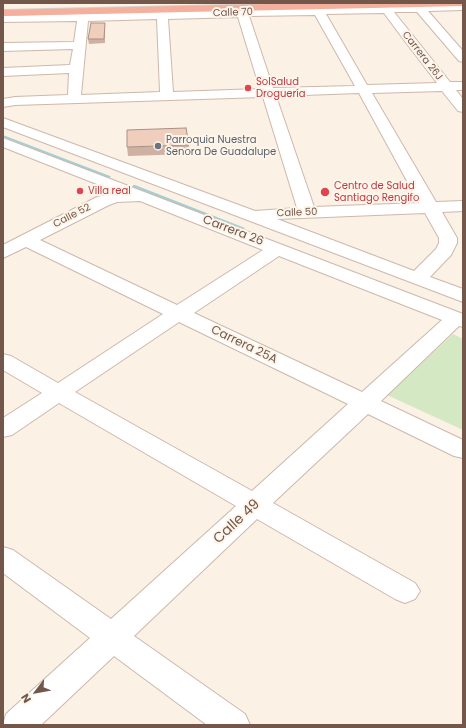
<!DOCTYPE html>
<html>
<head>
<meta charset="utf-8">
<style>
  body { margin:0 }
  #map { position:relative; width:466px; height:728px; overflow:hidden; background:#fbf1e4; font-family:Poppins,sans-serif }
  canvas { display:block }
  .frame { position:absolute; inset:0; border:4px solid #73574a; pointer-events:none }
  .north { position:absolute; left:16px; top:672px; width:40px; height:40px; -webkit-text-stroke:3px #fef5ea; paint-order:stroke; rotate:238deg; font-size:11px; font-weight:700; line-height:16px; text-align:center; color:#73574a }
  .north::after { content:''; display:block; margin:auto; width:14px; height:18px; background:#73574a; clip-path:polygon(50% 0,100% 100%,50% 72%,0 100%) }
</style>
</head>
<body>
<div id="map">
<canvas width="466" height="728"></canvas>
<div class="frame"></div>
<div class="north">N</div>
</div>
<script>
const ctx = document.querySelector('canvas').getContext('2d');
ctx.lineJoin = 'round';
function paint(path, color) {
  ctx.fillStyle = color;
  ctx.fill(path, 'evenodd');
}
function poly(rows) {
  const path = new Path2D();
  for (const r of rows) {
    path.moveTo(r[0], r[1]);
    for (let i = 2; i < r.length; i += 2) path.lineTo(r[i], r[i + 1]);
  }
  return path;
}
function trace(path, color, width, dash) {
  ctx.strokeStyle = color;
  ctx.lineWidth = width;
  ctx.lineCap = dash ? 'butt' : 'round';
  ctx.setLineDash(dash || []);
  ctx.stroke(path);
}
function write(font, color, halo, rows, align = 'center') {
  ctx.font = font + ' Poppins,sans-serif';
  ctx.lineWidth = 4;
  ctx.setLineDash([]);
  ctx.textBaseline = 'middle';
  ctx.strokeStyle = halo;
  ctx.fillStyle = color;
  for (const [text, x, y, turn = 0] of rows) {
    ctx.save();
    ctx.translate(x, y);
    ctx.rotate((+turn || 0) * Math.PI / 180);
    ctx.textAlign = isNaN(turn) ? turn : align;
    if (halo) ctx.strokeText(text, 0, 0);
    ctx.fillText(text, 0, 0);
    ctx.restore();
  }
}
const green = poly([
  [453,334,463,339,463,430,387,395]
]);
const stream = poly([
  [3,135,110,176,111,177,108,178,3,137,3,135],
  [133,185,135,185,245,228,243,229,241,229,133,187,133,185]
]);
const minor = poly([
  [377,3,387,3,390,6,411,5,410,3,421,3,422,5,463,4,463,10,428,11,463,51,463,62,459,61,417,12,394,12,450,82,463,82,463,90,456,90,463,99,463,112,458,111,442,91,372,93,436,202,463,201,463,211,442,212,457,238,457,243,451,255,430,277,463,289,463,302,3,127,3,118,255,211,297,208,263,97,15,105,3,107,3,99,15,97,68,95,69,73,3,76,3,68,70,65,73,49,3,51,3,43,74,42,77,21,3,22,3,16,379,6,377,3],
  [384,13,404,40,437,83,367,85,326,14,384,13],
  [315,15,355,86,273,88,249,16,315,15],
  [238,17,260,89,173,92,168,19,238,17],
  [157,19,160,92,81,95,88,21,157,19],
  [359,93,419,203,314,207,276,96,359,93],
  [425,213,439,238,439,243,436,249,414,271,277,219,425,213],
  [3,138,463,314,463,327,459,326,381,401,463,440,463,458,454,456,368,414,273,503,415,583,420,591,415,599,405,603,395,599,257,519,134,636,245,714,250,725,207,725,114,656,41,725,3,725,6,714,90,638,3,573,3,547,13,550,111,619,236,506,59,403,12,435,3,437,3,418,42,393,3,370,3,354,11,356,58,383,163,314,26,247,3,258,3,245,97,197,117,192,3,147,3,138],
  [140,201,263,250,177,305,40,240,109,205,117,202,140,201],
  [279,256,442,320,362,392,194,313,279,256],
  [179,322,348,404,252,491,75,392,179,322]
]);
const highway = poly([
  [316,3,463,3,463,6,3,16,3,10,316,3]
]);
const wall = poly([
  [105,23,105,43,89,44,88,39],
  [189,145,189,154,128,156,127,147]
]);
const building = poly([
  [91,23,105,23,104,39,88,39,91,23],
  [186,128,189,145,127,147,127,130,186,128]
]);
const markers = [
  [248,88,4,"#e0444e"],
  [158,146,4,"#6b7280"],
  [80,191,4,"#e0444e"],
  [325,192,5,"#e0444e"]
];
const farStreetnames = [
  ["Calle 70",233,13,-2],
  ["Carrera 26J",422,56,52],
  ["Calle 50",297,213,-2],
  ["Calle 52",72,216,-27]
];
const farHealthnames = [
  ["SolSalud",256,82],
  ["Droguería",256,94],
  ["Centro de Salud",334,186],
  ["Santiago Rengifo",334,198],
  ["Villa real",88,191]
];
const farWorshipnames = [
  ["Parroquia Nuestra",166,140],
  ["Senora De Guadalupe",166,152]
];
const streetNames = [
  ["Carrera 26",233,231,21],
  ["Carrera 25A",244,345,26]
];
const nearStreetnames = [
  ["Calle 49",237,522,-43]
];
paint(green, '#d4e9c3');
paint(stream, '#a0d0d6');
trace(minor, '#cdb8ab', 2);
trace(highway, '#d8d0cc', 2);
paint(minor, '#fff');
paint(highway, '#f4af9d');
paint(wall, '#ceb1a3');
paint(building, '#f0cebd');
trace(building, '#a89084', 1);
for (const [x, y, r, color] of markers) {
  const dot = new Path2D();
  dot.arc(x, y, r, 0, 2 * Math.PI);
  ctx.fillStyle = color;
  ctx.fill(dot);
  trace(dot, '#fef5ea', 1.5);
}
write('10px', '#73574a', '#fef5ea', farStreetnames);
write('10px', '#be3a42', '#fef5ea', farHealthnames, 'left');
write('10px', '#5b616d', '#fef5ea', farWorshipnames, 'left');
write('12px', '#73574a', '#fef5ea', streetNames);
write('14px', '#73574a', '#fef5ea', nearStreetnames);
</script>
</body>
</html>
